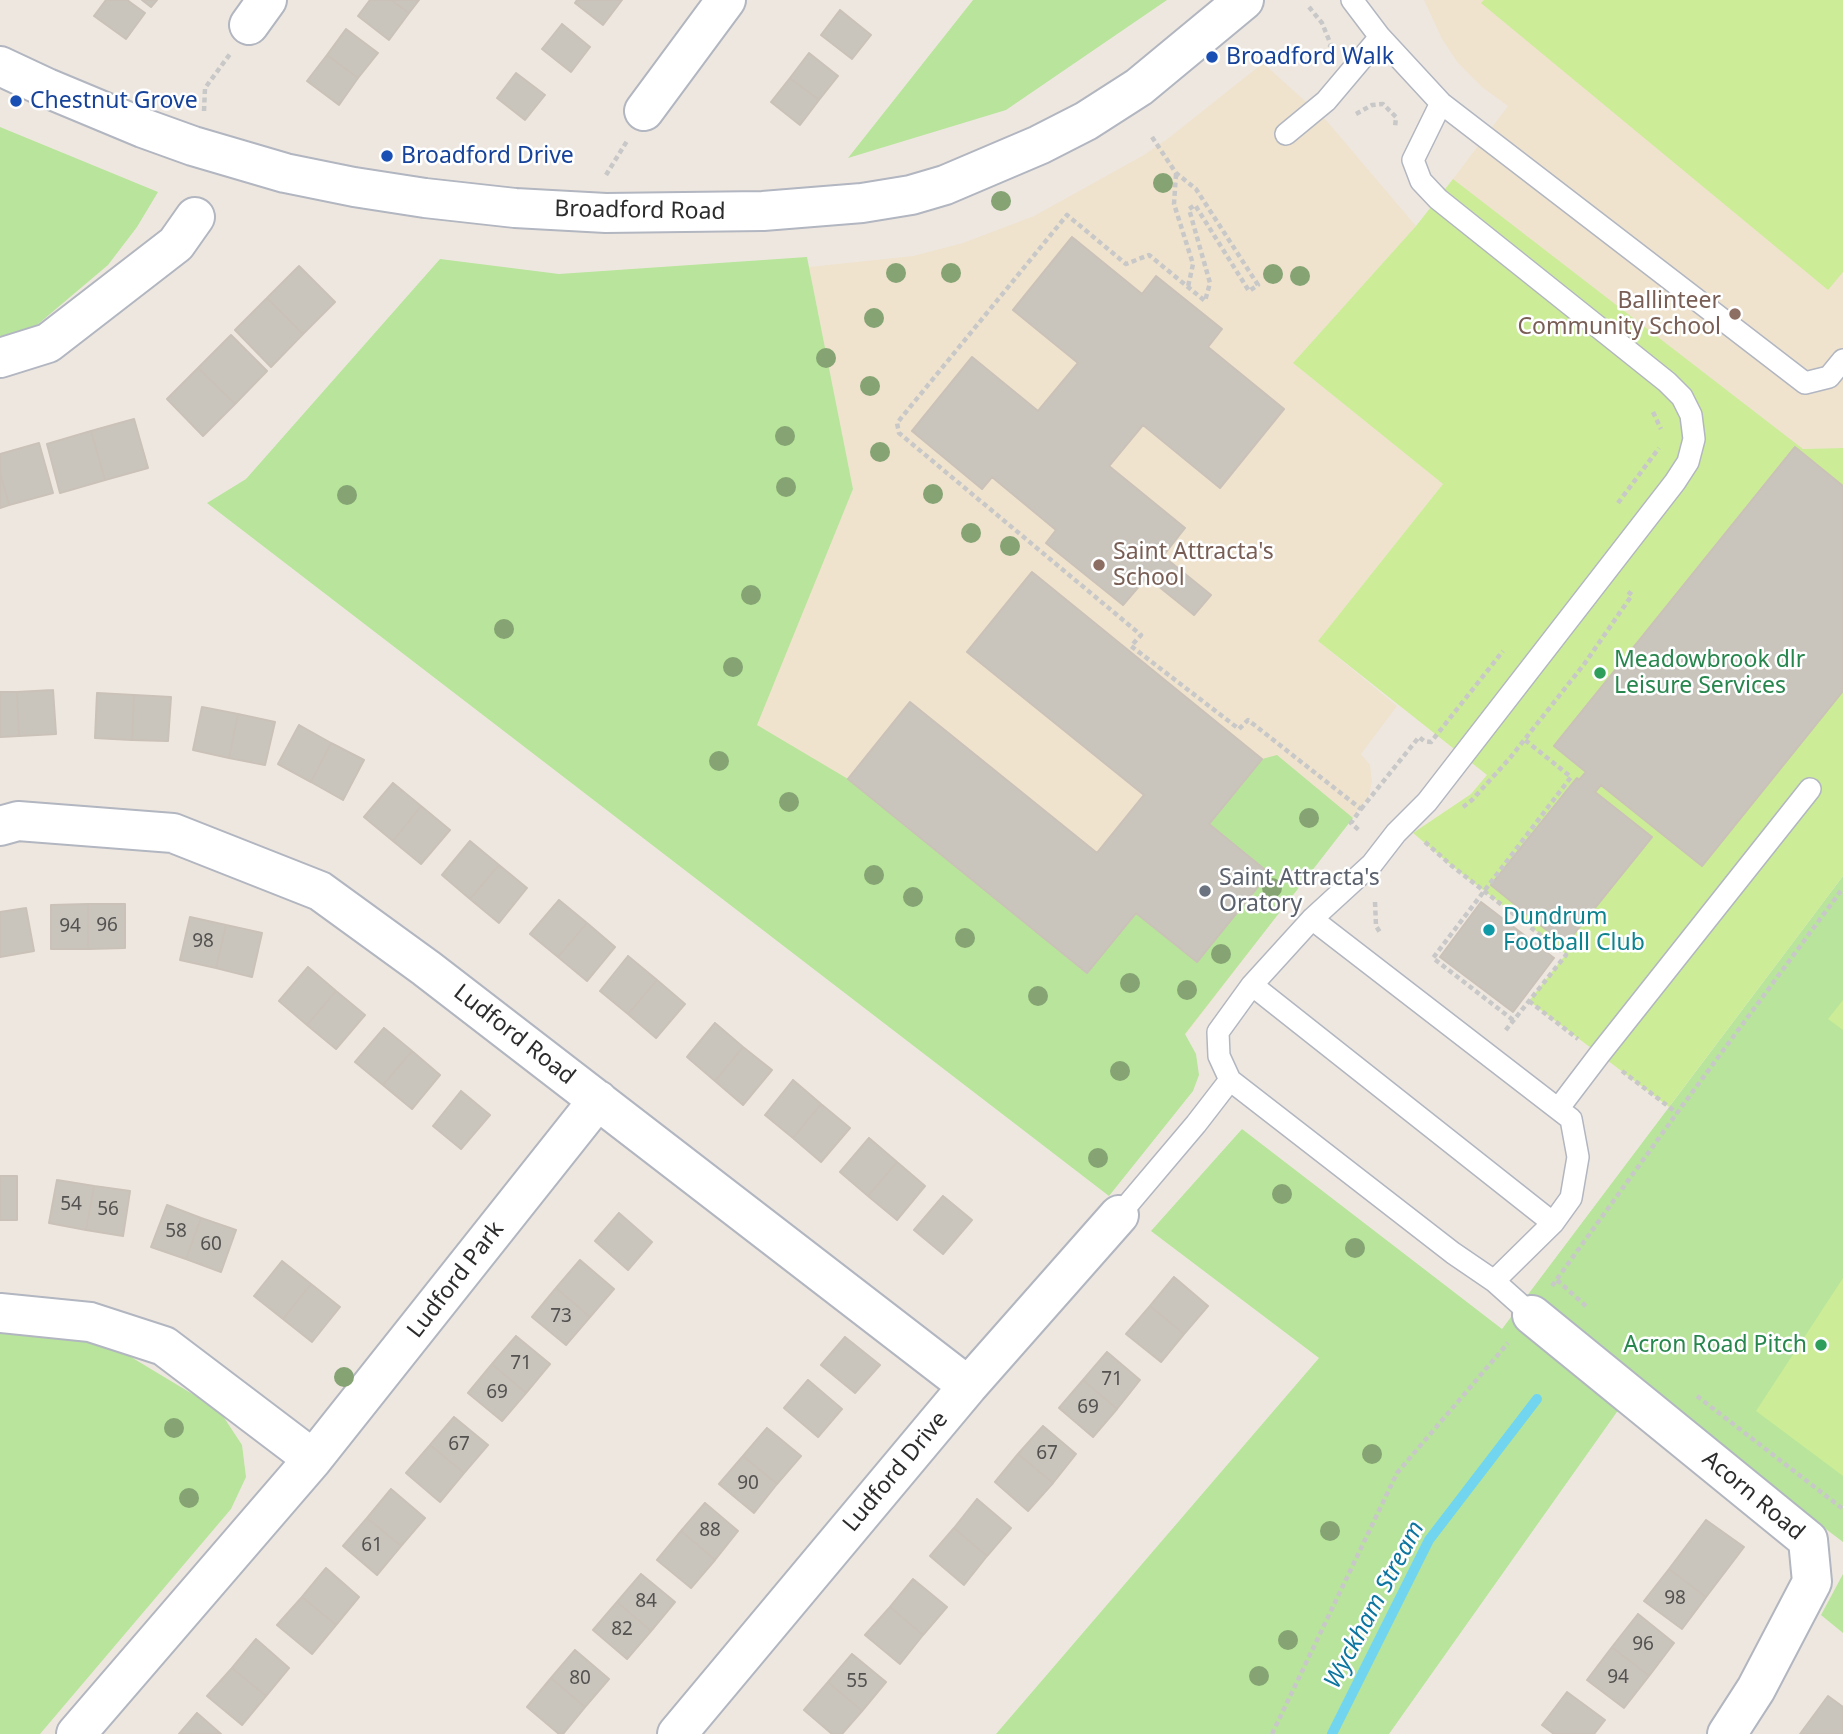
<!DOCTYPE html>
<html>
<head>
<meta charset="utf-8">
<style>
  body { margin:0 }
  canvas { display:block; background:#eee7df }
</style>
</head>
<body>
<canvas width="1843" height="1734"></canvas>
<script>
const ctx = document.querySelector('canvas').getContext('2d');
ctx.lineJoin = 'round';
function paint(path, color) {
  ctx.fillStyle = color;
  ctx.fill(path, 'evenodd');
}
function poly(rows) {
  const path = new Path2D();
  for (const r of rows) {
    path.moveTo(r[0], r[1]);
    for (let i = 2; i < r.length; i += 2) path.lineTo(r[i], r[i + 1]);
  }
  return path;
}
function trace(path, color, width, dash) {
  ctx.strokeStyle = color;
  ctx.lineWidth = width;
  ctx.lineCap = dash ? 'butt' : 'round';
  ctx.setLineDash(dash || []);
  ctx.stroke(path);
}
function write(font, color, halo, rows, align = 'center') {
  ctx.font = font + ' "Noto Sans",sans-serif';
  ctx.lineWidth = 5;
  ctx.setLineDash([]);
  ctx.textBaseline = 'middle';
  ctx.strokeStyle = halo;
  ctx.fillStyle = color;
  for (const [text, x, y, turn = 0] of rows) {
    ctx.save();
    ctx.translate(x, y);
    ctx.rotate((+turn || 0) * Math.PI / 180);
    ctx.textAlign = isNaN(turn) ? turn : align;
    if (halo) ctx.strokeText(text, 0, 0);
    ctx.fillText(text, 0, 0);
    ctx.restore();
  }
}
const education = poly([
  [1424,0,1843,0,1843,448,1803,449,1453,179,1508,106,1482,87,1458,63,1442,39],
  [1263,63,1326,120,1416,226,1293,363,1443,484,1318,641,1397,706,1361,754,1370,765,1372,781,1369,796,1166,1060,736,758,853,489,809,267,913,256,963,243,1034,216,1144,155,1170,137]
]);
const green = poly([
  [973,0,1167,0,1006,110,848,158],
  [0,127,158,192,137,227,108,265,37,325,0,337],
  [807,257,853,489,757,725,848,779,1087,973,1136,913,1197,962,1269,873,1209,824,1262,759,1277,755,1353,818,1185,1034,1196,1054,1199,1075,1193,1091,1109,1196,207,503,246,479,440,259,559,274],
  [1843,876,1843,1542,1636,1385,1389,1734,996,1734,1319,1358,1151,1231,1242,1129,1502,1329],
  [0,1330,106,1342,219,1410,242,1445,246,1477,231,1509,40,1734,0,1734],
  [1843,1574,1843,1633,1821,1615]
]);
const pitch = poly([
  [1484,0,1843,0,1843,272,1828,290,1481,3],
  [1453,179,1803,449,1843,448,1843,876,1669,1107,1529,1001,1566,954,1452,866,1413,833,1471,794,1487,775,1318,641,1443,484,1293,363,1416,226],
  [1843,1000,1843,1030,1828,1019],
  [1843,1278,1843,1476,1756,1411]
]);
const stream = poly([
  [1332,1734,1429,1540,1537,1399]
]);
const building = poly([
  [106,0,127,0,145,13,126,39,94,16,106,0],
  [142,0,157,0,151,7,142,0],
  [370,0,391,0,409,13,389,40,358,16,370,0],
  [391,0,419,0,409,13,391,0],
  [577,0,622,0,603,25,575,3,577,0],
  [840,10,871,35,852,59,821,35,840,10],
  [562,24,590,47,571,72,542,49,562,24],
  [346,29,378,53,358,78,327,55,346,29],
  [809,53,838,76,819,100,790,78,809,53],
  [327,55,358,78,339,105,307,81,327,55],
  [516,73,545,95,525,120,497,98,516,73],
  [790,78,819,100,800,125,771,102,790,78],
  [1072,237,1142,294,1156,276,1222,329,1208,347,1284,409,1220,488,1143,425,1109,466,1185,528,1163,556,1211,595,1194,615,1147,577,1123,605,1046,543,1056,530,992,477,982,489,912,431,972,357,1038,411,1078,363,1013,310,1072,237],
  [299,266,335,302,303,334,267,298,299,266],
  [267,298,303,334,271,367,235,330,267,298],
  [231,335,267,371,235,404,198,368,231,335],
  [198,368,235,404,203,436,167,399,198,368],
  [134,419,148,468,105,480,91,431,134,419],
  [91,431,105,480,60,493,47,444,91,431],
  [39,443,53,493,9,505,0,472,0,454,39,443],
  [1795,447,1843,486,1843,691,1702,866,1601,785,1595,792,1652,837,1565,945,1491,885,1577,778,1579,780,1586,772,1554,746,1795,447],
  [0,472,9,505,0,508,0,472],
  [1032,572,1262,759,1209,824,1269,873,1197,962,1136,913,1087,973,848,779,910,702,1097,853,1144,795,967,652,1032,572],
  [53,690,56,734,19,736,17,692,53,690],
  [0,692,17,692,19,736,0,737,0,692],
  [97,693,134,695,132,740,95,738,97,693],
  [134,695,171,697,168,741,132,740,134,695],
  [202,707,238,714,229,758,193,750,202,707],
  [238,714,275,722,265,765,229,758,238,714],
  [299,725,331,743,311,782,278,764,299,725],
  [331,743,364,760,343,800,311,782,331,743],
  [393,783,421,806,393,841,364,817,393,783],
  [421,806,450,830,421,864,393,841,421,806],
  [470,841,499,865,470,899,442,875,470,841],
  [499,865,527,888,499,923,470,899,499,865],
  [559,900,587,923,558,957,530,934,559,900],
  [1481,902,1554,958,1513,1012,1440,957,1481,902],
  [88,904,88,949,51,949,51,905,88,904],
  [88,904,125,904,125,948,88,949,88,904],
  [26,908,34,951,0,957,0,912,26,908],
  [190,917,226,925,216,968,180,960,190,917],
  [587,923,615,947,587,981,558,957,587,923],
  [226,925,262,933,252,977,216,968,226,925],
  [628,956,657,980,628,1014,600,991,628,956],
  [308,967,336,991,307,1025,279,1001,308,967],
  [657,980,685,1004,656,1038,628,1014,657,980],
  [336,991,365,1015,336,1049,307,1025,336,991],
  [715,1023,743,1047,715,1081,687,1057,715,1023],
  [384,1028,412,1051,383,1085,355,1062,384,1028],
  [743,1047,772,1070,743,1105,715,1081,743,1047],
  [412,1051,440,1075,412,1109,383,1085,412,1051],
  [793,1080,821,1104,793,1138,765,1115,793,1080],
  [461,1091,490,1115,461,1149,433,1126,461,1091],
  [821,1104,850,1128,821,1162,793,1138,821,1104],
  [869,1138,897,1162,868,1196,840,1172,869,1138],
  [897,1162,925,1186,897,1220,868,1196,897,1162],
  [0,1176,17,1176,17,1220,0,1220,0,1176],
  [57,1180,94,1186,86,1230,49,1223,57,1180],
  [94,1186,130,1191,123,1236,86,1230,94,1186],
  [943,1196,972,1220,943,1254,914,1230,943,1196],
  [167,1205,201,1218,186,1259,151,1247,167,1205],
  [619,1213,652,1242,628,1270,595,1241,619,1213],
  [201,1218,236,1230,221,1272,186,1259,201,1218],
  [580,1260,614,1289,590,1317,556,1288,580,1260],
  [282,1261,311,1284,283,1319,254,1296,282,1261],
  [1174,1277,1208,1306,1184,1334,1150,1306,1174,1277],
  [311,1284,340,1307,312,1342,283,1319,311,1284],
  [556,1288,590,1317,566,1345,532,1317,556,1288],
  [1150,1306,1184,1334,1161,1362,1126,1334,1150,1306],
  [516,1336,550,1364,526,1393,492,1364,516,1336],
  [845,1337,880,1365,855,1393,821,1365,845,1337],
  [1107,1352,1140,1380,1117,1409,1083,1380,1107,1352],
  [492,1364,526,1393,502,1421,468,1393,492,1364],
  [808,1380,842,1409,818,1437,784,1408,808,1380],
  [1083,1380,1117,1409,1093,1437,1059,1408,1083,1380],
  [454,1417,488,1445,464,1473,430,1445,454,1417],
  [1043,1426,1076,1454,1053,1483,1018,1454,1043,1426],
  [767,1428,801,1456,777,1484,743,1456,767,1428],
  [430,1445,464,1473,440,1502,406,1473,430,1445],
  [1018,1454,1053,1483,1028,1511,995,1482,1018,1454],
  [743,1456,777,1484,754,1513,719,1484,743,1456],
  [391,1489,425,1518,401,1546,367,1518,391,1489],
  [977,1499,1011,1528,987,1556,954,1528,977,1499],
  [705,1503,738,1531,715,1560,681,1531,705,1503],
  [367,1518,401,1546,377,1575,343,1546,367,1518],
  [1706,1520,1744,1547,1706,1597,1669,1569,1706,1520],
  [954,1528,987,1556,964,1585,930,1556,954,1528],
  [681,1531,715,1560,691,1588,657,1560,681,1531],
  [326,1568,359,1597,336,1625,302,1597,326,1568],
  [1669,1569,1706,1597,1682,1629,1644,1601,1669,1569],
  [641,1574,675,1602,651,1631,617,1602,641,1574],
  [913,1579,947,1607,923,1635,890,1607,913,1579],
  [302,1597,336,1625,312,1654,277,1625,302,1597],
  [617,1602,651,1631,627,1659,593,1630,617,1602],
  [890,1607,923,1635,900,1664,865,1635,890,1607],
  [1638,1614,1674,1643,1649,1676,1612,1647,1638,1614],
  [256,1639,289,1668,266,1696,232,1668,256,1639],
  [1612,1647,1649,1676,1624,1708,1587,1680,1612,1647],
  [575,1650,609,1679,585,1707,551,1678,575,1650],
  [852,1654,886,1682,862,1711,828,1682,852,1654],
  [232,1668,266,1696,242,1725,207,1696,232,1668],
  [551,1678,585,1707,563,1734,559,1734,527,1707,551,1678],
  [828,1682,862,1711,842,1734,832,1734,804,1710,828,1682],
  [1567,1692,1605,1720,1594,1734,1554,1734,1542,1725,1567,1692],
  [1828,1696,1843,1707,1843,1734,1800,1734,1828,1696],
  [197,1713,221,1734,179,1734,197,1713]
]);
const path = poly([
  [1309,7,1322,23,1331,45,1329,48],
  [204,111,205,88,230,54],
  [1356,114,1372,105,1383,104,1396,117,1395,127],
  [1152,137,1176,173,1196,189,1258,285,1249,291,1195,205,1189,209,1210,283,1205,301,1149,255,1126,264,1067,215,897,423,899,433,1141,635,1131,646,1239,729,1248,720,1361,809,1351,823,1361,832],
  [1176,174,1174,204,1193,264,1188,287],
  [606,175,627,141],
  [1653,412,1661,429],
  [1618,503,1659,448],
  [1463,807,1472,800,1510,758,1585,663,1632,595,1627,591],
  [1361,809,1419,737,1424,741,1431,742,1503,651],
  [1425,842,1452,866,1566,955,1505,1031],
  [1375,902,1376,926,1381,934],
  [1529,1001,1578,1039],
  [1513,1020,1433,958,1571,777,1525,740],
  [1622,1071,1677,1113],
  [1557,1280,1587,1307],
  [1552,1286,1677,1113,1843,888],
  [1697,1396,1843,1509],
  [1272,1734,1397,1473,1508,1343]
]);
const service = poly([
  [1352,0,1380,37,1441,103,1805,383,1829,377,1843,360],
  [1441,103,1413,160,1421,181,1438,199,1667,382,1682,397,1691,415,1694,439,1688,462,1675,482,1427,802,1396,833,1372,864,1312,919,1252,985,1218,1032,1219,1056,1230,1080,1453,1253,1494,1281,1532,1315],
  [1286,134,1326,101,1380,37],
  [1312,919,1571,1119,1578,1157,1571,1198,1553,1223,1494,1281],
  [1252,985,1553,1223],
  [1558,1109,1599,1055,1810,789],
  [1119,1215,1196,1124,1230,1080]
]);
const minor = poly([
  [249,25,267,0],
  [644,111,726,0],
  [0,358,48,343,176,244,195,217],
  [0,826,18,821,173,833,320,891,426,968,968,1386],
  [0,1313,90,1322,164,1346,313,1459],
  [1532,1315,1808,1540,1812,1582,1756,1689,1727,1734],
  [76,1734,313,1459,598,1100],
  [677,1734,968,1386,1119,1215]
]);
const tertiary = poly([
  [0,66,47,88,143,128,193,146,285,173,354,187,425,198,515,208,606,213,763,211,862,203,911,195,945,185,1039,145,1086,121,1139,87,1244,0]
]);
const trees = [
  [1163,183],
  [1001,201],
  [896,273],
  [951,273],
  [1273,274],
  [1300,276],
  [874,318],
  [826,358],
  [870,386],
  [785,436],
  [880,452],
  [786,487],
  [933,494],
  [347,495],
  [971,533],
  [1010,546],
  [751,595],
  [504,629],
  [733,667],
  [719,761],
  [789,802],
  [1309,818],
  [874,875],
  [1272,888],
  [913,897],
  [965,938],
  [1221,954],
  [1130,983],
  [1187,990],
  [1038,996],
  [1120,1071],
  [1098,1158],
  [1282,1194],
  [1355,1248],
  [344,1377],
  [174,1428],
  [1372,1454],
  [189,1498],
  [1330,1531],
  [1288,1640],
  [1259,1676]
];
const markers = [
  [1212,57,7,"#1a4fb4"],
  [16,101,7,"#1a4fb4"],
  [387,156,7,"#1a4fb4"],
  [1735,314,7,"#8d6e63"],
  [1099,565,7,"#8d6e63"],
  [1600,673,7,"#2e9e5b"],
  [1205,891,7,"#6b7280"],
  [1489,930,7,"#0f9aa8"],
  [1821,1345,7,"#2e9e5b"]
];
const numberNames = [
  ["96",107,926],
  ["94",70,927],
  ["98",203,942],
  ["54",71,1205],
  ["56",108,1210],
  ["58",176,1232],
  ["60",211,1245],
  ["73",561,1317],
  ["71",521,1364],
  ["71",1112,1380],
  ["69",497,1393],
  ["69",1088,1408],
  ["67",459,1445],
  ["67",1047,1454],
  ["90",748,1484],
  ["88",710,1531],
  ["61",372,1546],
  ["98",1675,1599],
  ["84",646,1602],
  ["82",622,1630],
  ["96",1643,1645],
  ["94",1618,1678],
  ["80",580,1679],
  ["55",857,1682]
];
const transitNames = [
  ["Broadford Walk",1226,57],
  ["Chestnut Grove",30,101],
  ["Broadford Drive",401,156]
];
const streetNames = [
  ["Broadford Road",640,211,1],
  ["Ludford Road",514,1035,38],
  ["Ludford Park",456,1280,-52],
  ["Ludford Drive",896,1472,-50],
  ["Acorn Road",1753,1496,40]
];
const educationNames = [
  ["Ballinteer",1721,301],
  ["Community School",1721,327],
  ["Saint Attracta's",1113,552,"left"],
  ["School",1113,578,"left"]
];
const leisureNames = [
  ["Meadowbrook dlr",1614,660],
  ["Leisure Services",1614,686],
  ["Acron Road Pitch",1807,1345,"right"]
];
const worshipNames = [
  ["Saint Attracta's",1219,878],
  ["Oratory",1219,904]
];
const cultureNames = [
  ["Dundrum",1503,917],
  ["Football Club",1503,943]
];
const waterNames = [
  ["Wyckham Stream",1375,1605,-62]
];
paint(education, '#efe3ce');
paint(green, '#b8e59b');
paint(pitch, '#ccec97');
trace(stream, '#72d5f0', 10);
paint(building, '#c9c5bd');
trace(building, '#cac2b8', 2);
trace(service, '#b2b6c0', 24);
trace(minor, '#b2b6c0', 42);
trace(tertiary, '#b2b6c0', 42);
trace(path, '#c8c8c8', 4.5, [5, 3.5]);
trace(service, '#fff', 21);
trace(minor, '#fff', 38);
trace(tertiary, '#fff', 38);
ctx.fillStyle = '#85a373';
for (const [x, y] of trees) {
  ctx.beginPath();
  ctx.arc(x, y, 10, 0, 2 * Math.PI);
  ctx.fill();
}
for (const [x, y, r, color] of markers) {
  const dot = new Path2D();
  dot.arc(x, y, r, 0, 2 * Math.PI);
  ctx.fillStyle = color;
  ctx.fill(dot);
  trace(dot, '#fff', 2.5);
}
write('19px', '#535250', null, numberNames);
write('23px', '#164399', '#fff', transitNames, 'left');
write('23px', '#2c2c2c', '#fff', streetNames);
write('23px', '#785e54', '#fff', educationNames, 'right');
write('23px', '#27864d', '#fff', leisureNames, 'left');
write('23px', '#5b616d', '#fff', worshipNames, 'left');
write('23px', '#0d838f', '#fff', cultureNames, 'left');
write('italic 24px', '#0c75a0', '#fff', waterNames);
</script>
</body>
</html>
